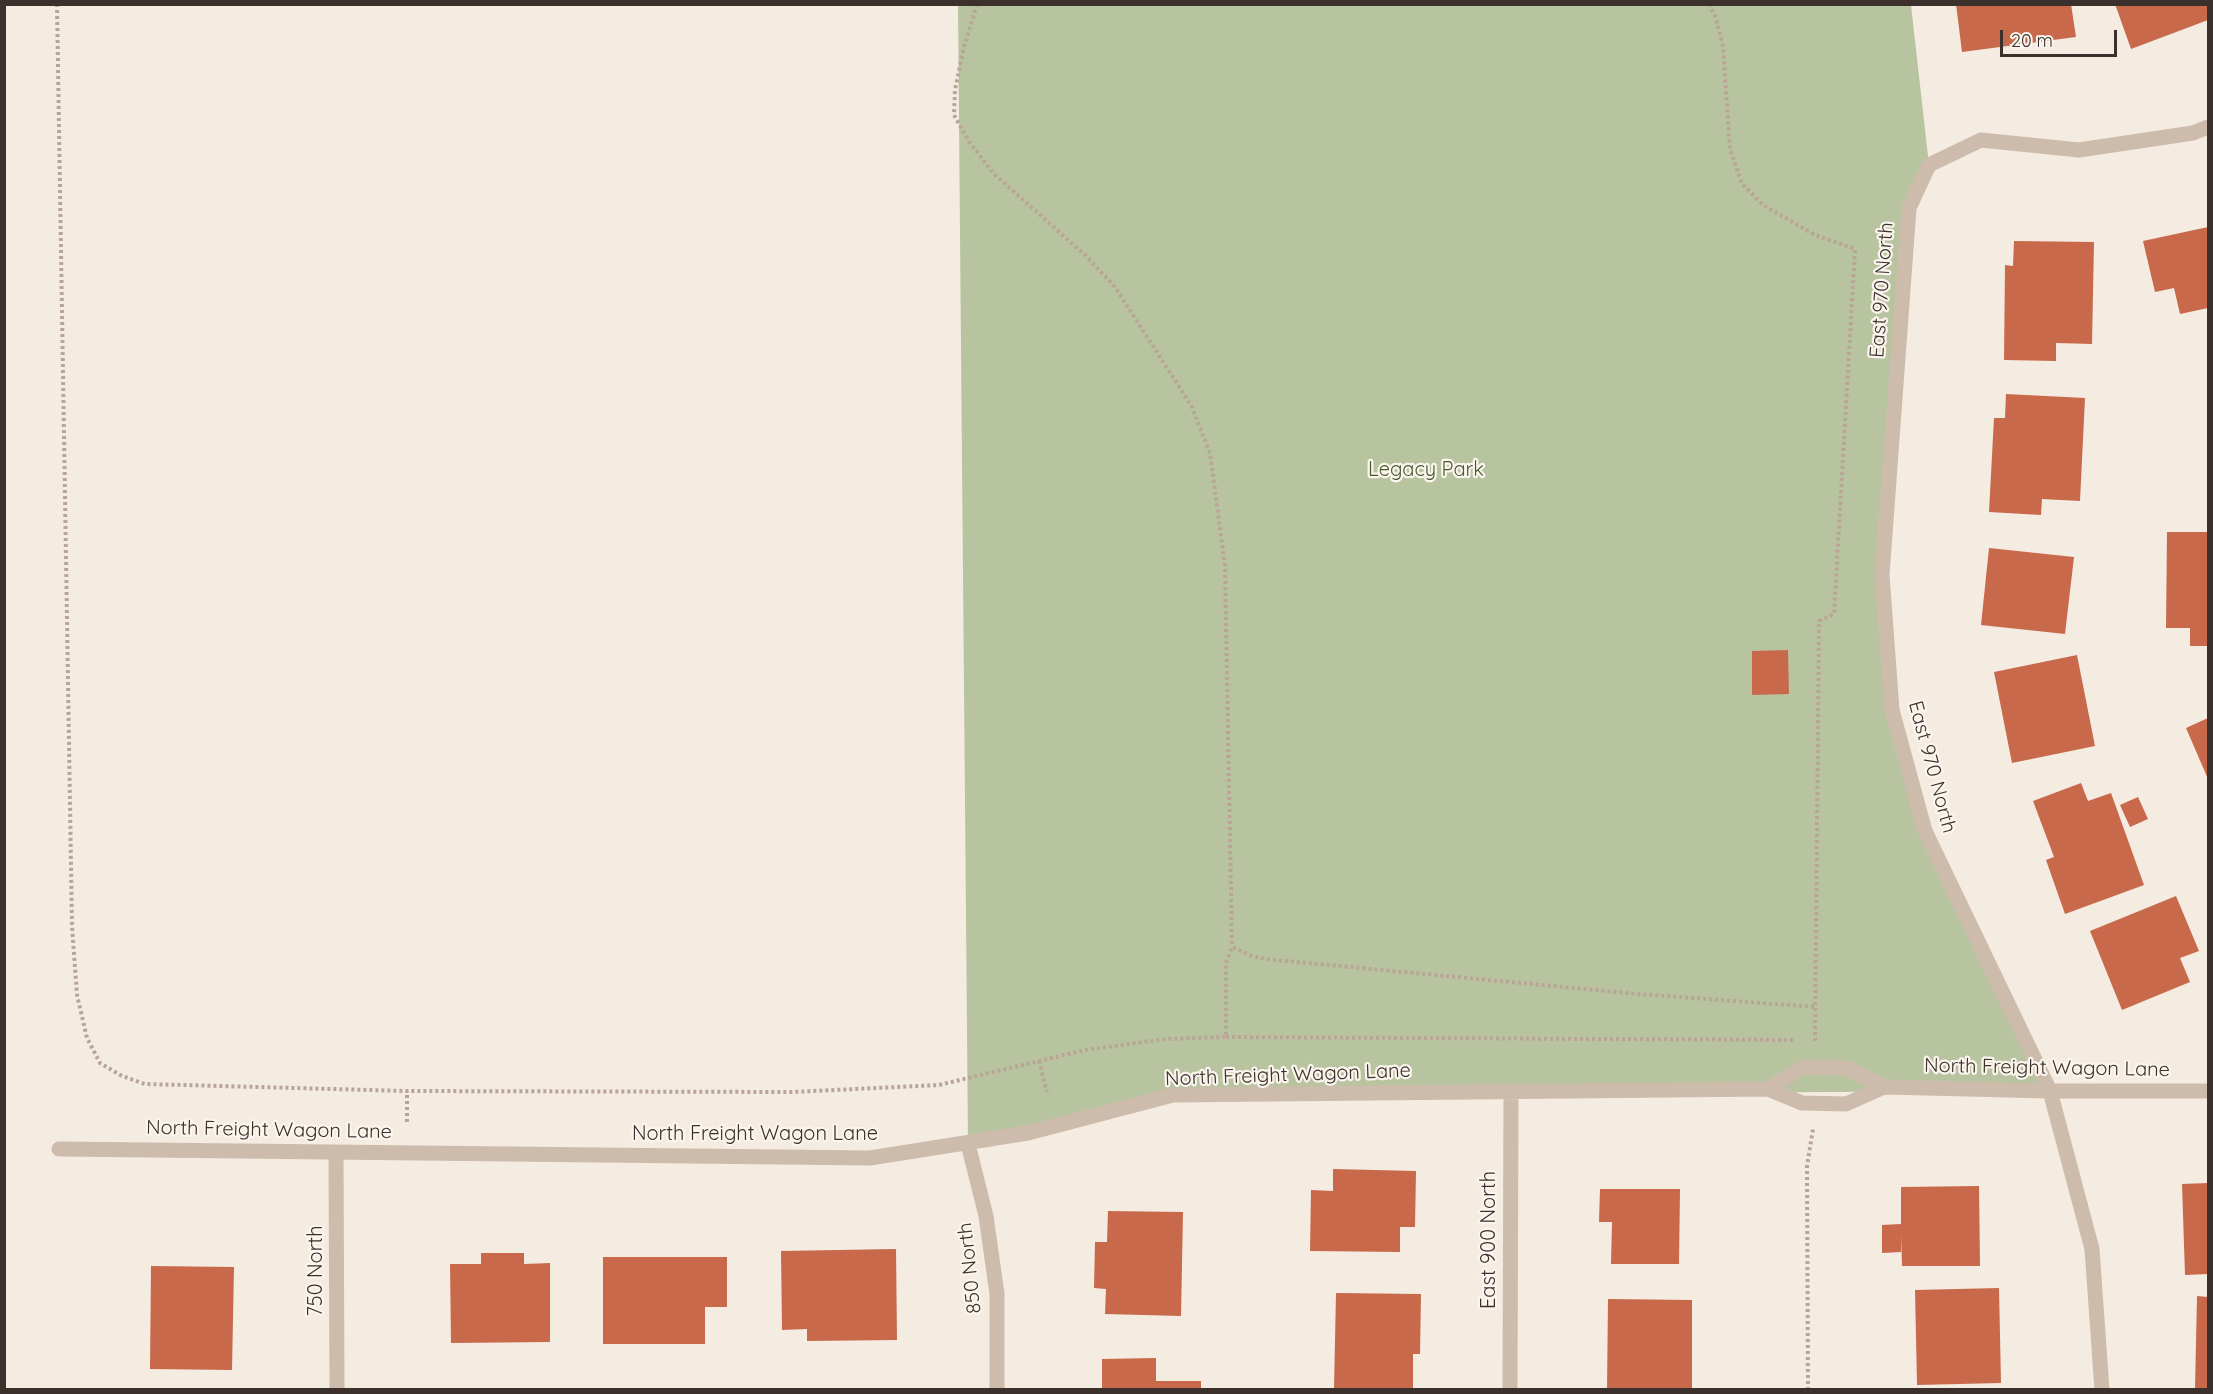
<!DOCTYPE html>
<html>
<head>
<meta charset="utf-8">
<style>
  body { margin:0 }
  #map { position:relative; width:2213px; height:1394px; overflow:hidden; background:#f4ebe1; font-family:Quicksand,sans-serif }
  canvas { display:block }
  .frame { position:absolute; inset:0; border:6px solid #3b302b; pointer-events:none }
  .scale { position:absolute; left:2000px; top:30px; width:117px; height:27px; box-sizing:border-box; border:3px solid #3b302b; border-top:0; padding-left:8px; font-size:18px; line-height:21px; white-space:nowrap; color:#3b302b; -webkit-text-stroke:4px #fbf5ee; paint-order:stroke }
</style>
</head>
<body>
<div id="map">
<canvas width="2213" height="1394"></canvas>
<div class="frame"></div>
<div class="scale">20 m</div>
</div>
<script>
const ctx = document.querySelector('canvas').getContext('2d');
ctx.lineJoin = 'round';
function paint(path, color) {
  ctx.fillStyle = color;
  ctx.fill(path, 'evenodd');
}
function poly(rows) {
  const path = new Path2D();
  for (const r of rows) {
    path.moveTo(r[0], r[1]);
    for (let i = 2; i < r.length; i += 2) path.lineTo(r[i], r[i + 1]);
  }
  return path;
}
function trace(path, color, width, dash) {
  ctx.strokeStyle = color;
  ctx.lineWidth = width;
  ctx.lineCap = dash ? 'butt' : 'round';
  ctx.setLineDash(dash || []);
  ctx.stroke(path);
}
function write(font, color, halo, rows, align = 'center') {
  ctx.font = font + ' Quicksand,sans-serif';
  ctx.lineWidth = 4.5;
  ctx.setLineDash([]);
  ctx.textBaseline = 'middle';
  ctx.strokeStyle = halo;
  ctx.fillStyle = color;
  for (const [text, x, y, turn = 0] of rows) {
    ctx.save();
    ctx.translate(x, y);
    ctx.rotate((+turn || 0) * Math.PI / 180);
    ctx.textAlign = isNaN(turn) ? turn : align;
    if (halo) ctx.strokeText(text, 0, 0);
    ctx.fillText(text, 0, 0);
    ctx.restore();
  }
}
const green = poly([
  [958,5,1911,5,1929,165,1909,208,1882,574,1892,710,1925,831,2050,1091,1173,1095,968,1144]
]);
const building = poly([
  [1956,4,2071,4,2076,37,1962,52],
  [2115,4,2208,4,2208,20,2131,49],
  [2208,227,2208,308,2180,314,2174,288,2155,292,2143,241],
  [2014,241,2094,242,2092,344,2056,343,2056,361,2004,360,2005,265,2013,266],
  [2006,394,2085,398,2080,501,2042,499,2041,515,1989,512,1994,418,2005,418],
  [2167,532,2208,532,2208,646,2190,646,2190,628,2166,628],
  [1989,548,2074,557,2065,634,1981,625],
  [1788,650,1789,694,1752,695,1752,651],
  [2077,655,2095,746,2012,763,1994,672],
  [2208,718,2208,779,2186,728],
  [2081,783,2088,801,2111,793,2144,885,2065,914,2046,860,2054,857,2033,801],
  [2138,797,2148,819,2130,827,2120,805],
  [2176,896,2199,951,2180,958,2190,982,2122,1010,2090,931],
  [1333,1169,1416,1171,1415,1227,1400,1227,1400,1252,1310,1251,1311,1190,1333,1191],
  [2208,1183,2208,1274,2185,1275,2182,1184],
  [1979,1186,1980,1266,1902,1266,1901,1235,1901,1252,1882,1253,1882,1225,1901,1224,1901,1187],
  [1600,1189,1680,1189,1679,1264,1611,1264,1612,1222,1599,1222],
  [1108,1211,1183,1212,1181,1316,1105,1314,1106,1289,1094,1288,1095,1242,1107,1242],
  [896,1249,897,1340,807,1341,807,1329,782,1330,781,1251],
  [481,1253,524,1253,524,1264,550,1263,550,1342,451,1343,450,1264,481,1264],
  [603,1257,727,1257,727,1307,705,1307,705,1344,603,1344],
  [151,1266,234,1267,232,1370,150,1369],
  [1999,1288,2001,1383,1917,1385,1915,1290],
  [1336,1293,1421,1294,1420,1354,1413,1354,1413,1390,1334,1389],
  [2197,1296,2208,1297,2208,1389,2195,1389],
  [1608,1299,1692,1300,1692,1390,1607,1390],
  [1156,1358,1156,1381,1201,1381,1201,1390,1102,1390,1102,1359]
]);
const path = poly([
  [57,4,72,926,77,995,87,1038,100,1063,122,1076,145,1084,407,1091,792,1092,939,1085,1085,1050,1166,1039,1226,1037,1226,963,1232,947,1252,956,1266,959,1638,994,1816,1007],
  [977,4,964,47,955,90,954,115,968,140,993,173,1087,257,1115,287,1192,407,1210,453,1225,566,1232,947],
  [1709,4,1716,18,1723,47,1730,149,1742,184,1763,205,1815,235,1855,249,1834,614,1819,621,1815,1041],
  [1226,1037,1793,1040],
  [1039,1061,1047,1092],
  [407,1122,407,1091],
  [1808,1390,1807,1166,1813,1129]
]);
const minor = poly([
  [1768,1089,1803,1067,1847,1068,1884,1087,2050,1091,2208,1091],
  [968,1144,986,1216,997,1294,997,1390],
  [59,1149,870,1158,1028,1133,1173,1095,1768,1089,1802,1103,1846,1104,1884,1087],
  [336,1152,337,1390],
  [1510,1390,1511,1090],
  [2102,1390,2092,1249,2050,1091,1925,831,1892,710,1882,575,1909,208,1929,165,1981,140,2079,150,2193,133,2208,127]
]);
const streetNames = [
  ["East 970 North",1882,290,-86],
  ["East 970 North",1932,767,75],
  ["North Freight Wagon Lane",2047,1068,1],
  ["North Freight Wagon Lane",1288,1075,-2],
  ["North Freight Wagon Lane",269,1130,1],
  ["North Freight Wagon Lane",755,1134],
  ["East 900 North",1489,1240,-90],
  ["850 North",970,1268,-96],
  ["750 North",316,1271,-90]
];
const parkNames = [
  ["Legacy Park",1426,470]
];
paint(green, '#b8c4a0');
paint(building, '#c8694b');
trace(path, '#b9a596', 4, [3, 3]);
trace(minor, '#cdbbac', 15);
write('20px', '#3b302b', '#fbf5ee', streetNames);
write('20px', '#4a5a2e', '#fbf5ee', parkNames);
</script>
</body>
</html>
